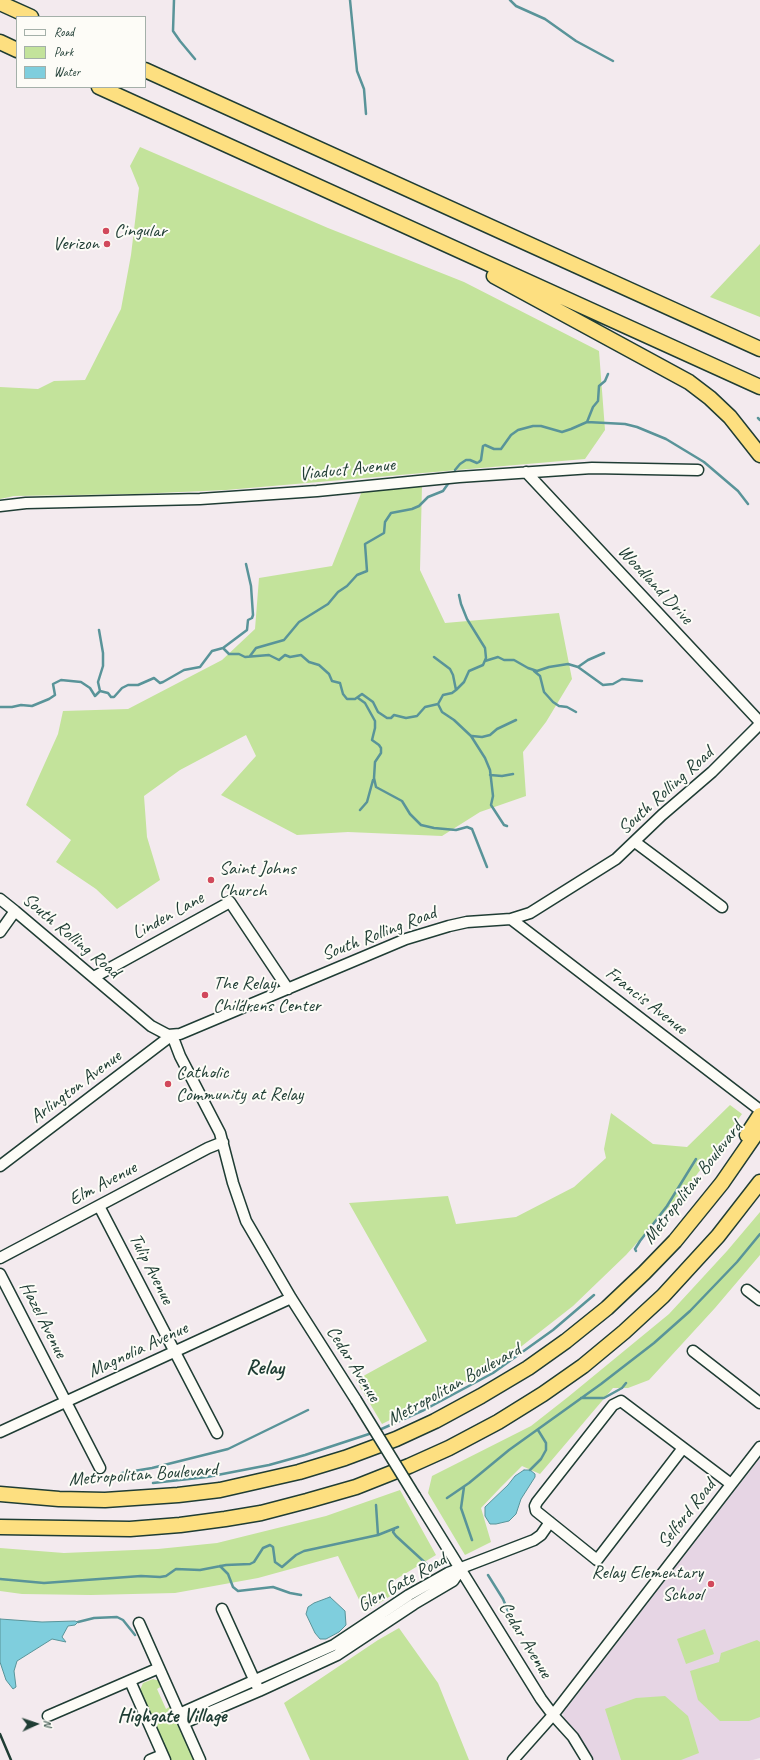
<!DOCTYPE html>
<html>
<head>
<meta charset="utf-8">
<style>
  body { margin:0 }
  #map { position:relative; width:760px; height:1760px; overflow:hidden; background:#f3eaee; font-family:Caveat,sans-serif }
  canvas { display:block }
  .legend { position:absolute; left:16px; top:16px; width:130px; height:72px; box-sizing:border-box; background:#fdfcf7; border:1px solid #a4b0a9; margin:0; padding:5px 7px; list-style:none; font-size:12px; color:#1f3d34 }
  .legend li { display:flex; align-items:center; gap:8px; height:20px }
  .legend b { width:20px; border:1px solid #a4b0a9 }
  .north { position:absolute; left:16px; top:1704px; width:40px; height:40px; -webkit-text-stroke:3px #fdfcf7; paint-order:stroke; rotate:87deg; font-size:11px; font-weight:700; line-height:16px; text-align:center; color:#1f3d34 }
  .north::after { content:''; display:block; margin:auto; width:14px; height:18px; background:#1f3d34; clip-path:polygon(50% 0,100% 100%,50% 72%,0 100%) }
</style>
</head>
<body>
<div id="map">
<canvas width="760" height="1760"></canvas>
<ul class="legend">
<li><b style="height:5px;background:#fdfcf7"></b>Road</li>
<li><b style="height:11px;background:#c3e39b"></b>Park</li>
<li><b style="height:11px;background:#7fcedd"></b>Water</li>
</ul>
<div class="north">N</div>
</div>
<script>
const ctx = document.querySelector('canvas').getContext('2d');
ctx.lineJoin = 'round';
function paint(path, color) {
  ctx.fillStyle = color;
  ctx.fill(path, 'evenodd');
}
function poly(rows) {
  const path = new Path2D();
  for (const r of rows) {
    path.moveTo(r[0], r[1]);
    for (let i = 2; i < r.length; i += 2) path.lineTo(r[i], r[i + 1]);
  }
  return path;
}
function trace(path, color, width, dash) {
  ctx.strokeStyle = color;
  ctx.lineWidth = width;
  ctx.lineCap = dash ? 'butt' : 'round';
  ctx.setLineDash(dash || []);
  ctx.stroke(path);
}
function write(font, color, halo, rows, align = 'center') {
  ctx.font = font + ' Caveat,sans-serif';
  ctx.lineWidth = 4;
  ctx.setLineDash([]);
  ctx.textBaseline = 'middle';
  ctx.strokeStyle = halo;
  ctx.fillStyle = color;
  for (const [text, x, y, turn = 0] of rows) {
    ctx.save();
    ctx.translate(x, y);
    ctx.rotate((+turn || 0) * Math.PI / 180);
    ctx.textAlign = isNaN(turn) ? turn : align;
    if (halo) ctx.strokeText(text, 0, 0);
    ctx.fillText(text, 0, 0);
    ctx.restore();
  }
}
const built = poly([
  [760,1458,760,1758,753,1760,594,1760,577,1733,564,1720,563,1713]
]);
const green = poly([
  [140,147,328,228,464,282,599,351,605,430,585,459,226,490,136,494,14,496,0,499,0,387,38,389,54,381,85,380,121,309,131,255,139,188,130,166],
  [760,244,760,317,710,297],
  [422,485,420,570,445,623,559,613,572,679,546,722,523,752,526,796,480,812,442,836,348,832,297,835,221,795,256,756,246,735,180,770,144,796,147,837,160,880,117,909,96,889,56,862,71,840,26,805,58,734,63,711,128,709,222,660,255,629,259,578,332,566,362,491],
  [730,1105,742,1114,689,1185,626,1255,573,1306,495,1367,382,1424,356,1380,427,1341,349,1203,448,1196,456,1224,516,1217,574,1187,606,1158,604,1149,611,1113,653,1144,687,1147],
  [760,1212,760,1255,715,1308,649,1380,628,1388,613,1388,540,1474,522,1466,500,1488,481,1508,491,1542,465,1555,428,1493,432,1476,531,1426,568,1397,669,1314,727,1251],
  [400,1490,436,1555,393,1581,392,1595,365,1612,338,1556,258,1578,175,1593,91,1595,22,1594,0,1591,0,1548,64,1553,158,1549,217,1543,326,1516],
  [399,1628,438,1683,469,1760,310,1760,284,1703,378,1640],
  [705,1629,714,1654,686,1664,677,1639],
  [757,1640,760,1642,760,1717,749,1721,720,1721,698,1700,690,1671,719,1662,721,1653],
  [153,1679,160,1681,162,1686,157,1689,166,1709,171,1706,195,1760,171,1760,140,1690,143,1683],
  [665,1696,688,1716,699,1753,681,1760,621,1760,605,1709,636,1698]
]);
const water = poly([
  [524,1470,530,1470,535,1474,535,1477,521,1499,516,1514,509,1521,496,1524,490,1524,485,1516,485,1507,508,1485,515,1476,524,1470],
  [330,1597,345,1611,346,1625,339,1632,326,1639,320,1639,315,1633,306,1614,308,1607,314,1603,330,1597],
  [0,1619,42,1622,75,1621,78,1622,75,1625,68,1626,62,1637,66,1642,52,1639,17,1661,14,1671,16,1687,13,1689,6,1680,0,1662,0,1619]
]);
const stream = poly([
  [174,0,173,31,180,41,195,59],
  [350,0,357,71,364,89,366,114],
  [510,0,516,6,545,19,576,41,613,61],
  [758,418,760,420],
  [587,422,593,407,598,401,599,386,605,381,608,374],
  [455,470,460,464,466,460,470,460,477,463,479,462,481,460,483,446,485,445,494,449,501,449,511,435,518,430,533,426,541,426,562,432,571,429,587,422,625,424,637,427,666,439,704,462,738,491,748,504],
  [459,595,461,604,467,619,485,648,486,658,483,665,469,671,464,682,456,690,452,693,443,695,438,704,442,712,454,720,471,736,485,758,490,770,493,796,491,805,504,825,507,826],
  [99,630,103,653,103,666,98,682,100,691],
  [223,648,229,654,239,654,245,657,269,655,279,660,285,655,290,657,301,655,309,662,319,665,329,674,332,681,340,683,343,694,347,699,355,699,362,694,373,702,378,712,387,718,391,718,394,715,406,718,417,716,425,707,438,704],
  [250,656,256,648,284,640,299,622,328,604,338,592,347,586,357,575,367,571,365,544,384,533,385,522,391,513,412,509,419,506,428,497,443,491,450,481],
  [434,657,450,669,453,675,456,690],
  [485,661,498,657,504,660,514,660,528,668,537,671,549,667,568,664,578,667,603,685,613,684,622,679,642,681],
  [578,667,588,660,604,653],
  [534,671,540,676,544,692,553,702,559,706,567,707,576,712],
  [100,691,108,693,111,697,114,697,122,688,128,685,138,685,154,678,160,683,163,682,184,670,200,667,212,651,223,648,247,630,248,620,252,618,253,615,251,586,246,564],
  [358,698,365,703,375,721,375,728,372,740,379,745,381,748,381,753,375,762,374,778,376,787,402,801,410,814,421,825,434,828,456,830,467,827,472,829,487,867],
  [0,707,12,707,21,705,32,706,49,699,55,695,53,684,61,680,81,682,90,688,95,696,100,691],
  [472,736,482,737,490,735,497,729,516,720],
  [490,775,502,776,513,774],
  [360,810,367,802,373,780],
  [636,1251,635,1249,640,1241,667,1206,696,1159],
  [581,1398,604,1398,622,1388,626,1383],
  [377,1431,424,1410,493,1373,553,1330,594,1295],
  [530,1470,541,1459,546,1450,546,1443,538,1430],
  [115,1480,122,1473,152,1468,228,1449,308,1410],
  [153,1483,207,1477,269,1465,305,1455,372,1433],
  [464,1487,461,1508,472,1540],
  [447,1498,469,1483,509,1450,601,1384,654,1343,690,1311,737,1262,760,1234],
  [376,1505,378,1535],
  [394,1530,393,1532,396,1536,432,1569],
  [220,1566,228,1574,233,1587,238,1591,273,1587,290,1593,301,1595],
  [488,1575,503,1599,513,1623],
  [0,1579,44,1583,141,1576,160,1577,166,1576,176,1569,200,1570,226,1565,250,1564,254,1562,263,1548,270,1545,273,1547,275,1562,282,1567,296,1555,304,1551,378,1535,398,1527],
  [78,1622,94,1618,117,1617,123,1620,135,1635]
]);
const minor = poly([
  [526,472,760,722],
  [0,506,26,503,200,499,317,491,459,477,592,468,698,470],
  [635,842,722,907],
  [0,899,15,911,151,1026,168,1035,180,1034,406,939,449,926,467,922,511,919,530,913,616,859,662,815,712,772,760,724],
  [511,919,760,1110],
  [0,932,15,911],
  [94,977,230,902,288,989],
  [172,1035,180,1056,220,1133,233,1183,246,1221,291,1298,356,1400],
  [0,1166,172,1035],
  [99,1206,217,1433],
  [0,1258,208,1148,223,1142],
  [0,1274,100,1468],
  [747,1290,760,1300],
  [693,1351,760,1403],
  [0,1432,291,1298],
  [683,1448,597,1560,536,1511,535,1506,537,1502,613,1405,621,1401,731,1484],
  [415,1496,541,1699,553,1715,573,1737,587,1760],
  [222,1609,257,1686],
  [139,1623,200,1760],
  [130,1681,165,1760],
  [179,1714,334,1645,409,1595,448,1573,534,1540,541,1535,550,1522],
  [48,1716,159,1668],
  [184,1723,259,1691,337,1655,414,1604,453,1581,461,1569],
  [150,1760,162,1755],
  [513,1760,553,1715,760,1447]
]);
const highway = poly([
  [0,3,31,17],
  [0,42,17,50],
  [145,70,760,349],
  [99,87,760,387],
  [494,276,689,382,710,398,730,417,760,455],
  [747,1135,760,1115],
  [0,1494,59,1499,105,1500,178,1495,220,1490,299,1472,345,1458,396,1439,435,1421,481,1396,528,1368,566,1341,607,1308,644,1273,675,1241,722,1183,760,1128],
  [0,1527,130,1529,180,1525,225,1519,261,1513,307,1501,356,1487,409,1466,449,1448,498,1422,543,1394,583,1366,624,1332,663,1296,718,1236,760,1182]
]);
const rail = poly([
  [0,1734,11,1760]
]);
const minorBridge = poly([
  [356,1400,415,1496]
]);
const markers = [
  [106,231,4,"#d1495b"],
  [107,244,4,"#d1495b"],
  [211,880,4,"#d1495b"],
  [205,995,4,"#d1495b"],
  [168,1084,4,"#d1495b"],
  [711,1584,4,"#d1495b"]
];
const poiNames = [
  ["Cingular",114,231],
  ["Verizon",99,244,"right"],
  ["Saint Johns",219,869],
  ["Church",219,891],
  ["The Relay",213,984],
  ["Childrens Center",213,1006],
  ["Catholic",176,1073],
  ["Community at Relay",176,1095],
  ["Relay Elementary",703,1573,"right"],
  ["School",703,1595,"right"]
];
const streetNames = [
  ["Viaduct Avenue",347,470,-6],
  ["Woodland Drive",655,585,47],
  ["South Rolling Road",666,791,-42],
  ["Linden Lane",168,916,-29],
  ["South Rolling Road",379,934,-21],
  ["South Rolling Road",71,936,40],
  ["Francis Avenue",646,1001,38],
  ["Arlington Avenue",76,1087,-37],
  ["Metropolitan Boulevard",693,1183,-52],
  ["Elm Avenue",103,1184,-28],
  ["Tulip Avenue",151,1269,63],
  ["Hazel Avenue",43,1320,63],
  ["Magnolia Avenue",138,1350,-25],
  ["Cedar Avenue",353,1364,58],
  ["Metropolitan Boulevard",454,1385,-29],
  ["Metropolitan Boulevard",143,1475,-4],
  ["Selford Road",687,1514,-52],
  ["Glen Gate Road",402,1583,-30],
  ["Cedar Avenue",525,1640,59]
];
const neighbourhoodNames = [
  ["Highgate Village",172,1717]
];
const quarterNames = [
  ["Relay",265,1368]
];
paint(built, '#e6d5e4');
paint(green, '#c3e39b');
paint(water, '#7fcedd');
trace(water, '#599499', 1);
trace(stream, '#599499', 2.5);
trace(minor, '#1f3d34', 13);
trace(highway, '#1f3d34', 17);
trace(minor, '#fdfcf7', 10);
trace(highway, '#fddf80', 14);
trace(rail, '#1f3d34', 2.5);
trace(minorBridge, '#1f3d34', 13, []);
trace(minorBridge, '#fdfcf7', 10);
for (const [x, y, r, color] of markers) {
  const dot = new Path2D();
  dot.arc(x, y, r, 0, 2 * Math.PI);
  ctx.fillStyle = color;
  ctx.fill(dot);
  trace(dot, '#fdfcf7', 1.5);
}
write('19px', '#1f3d34', '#fdfcf7', poiNames, 'left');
write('19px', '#1f3d34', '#fdfcf7', streetNames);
write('bold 20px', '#1f3d34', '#fdfcf7', neighbourhoodNames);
write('bold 21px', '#1f3d34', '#fdfcf7', quarterNames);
</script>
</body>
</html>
